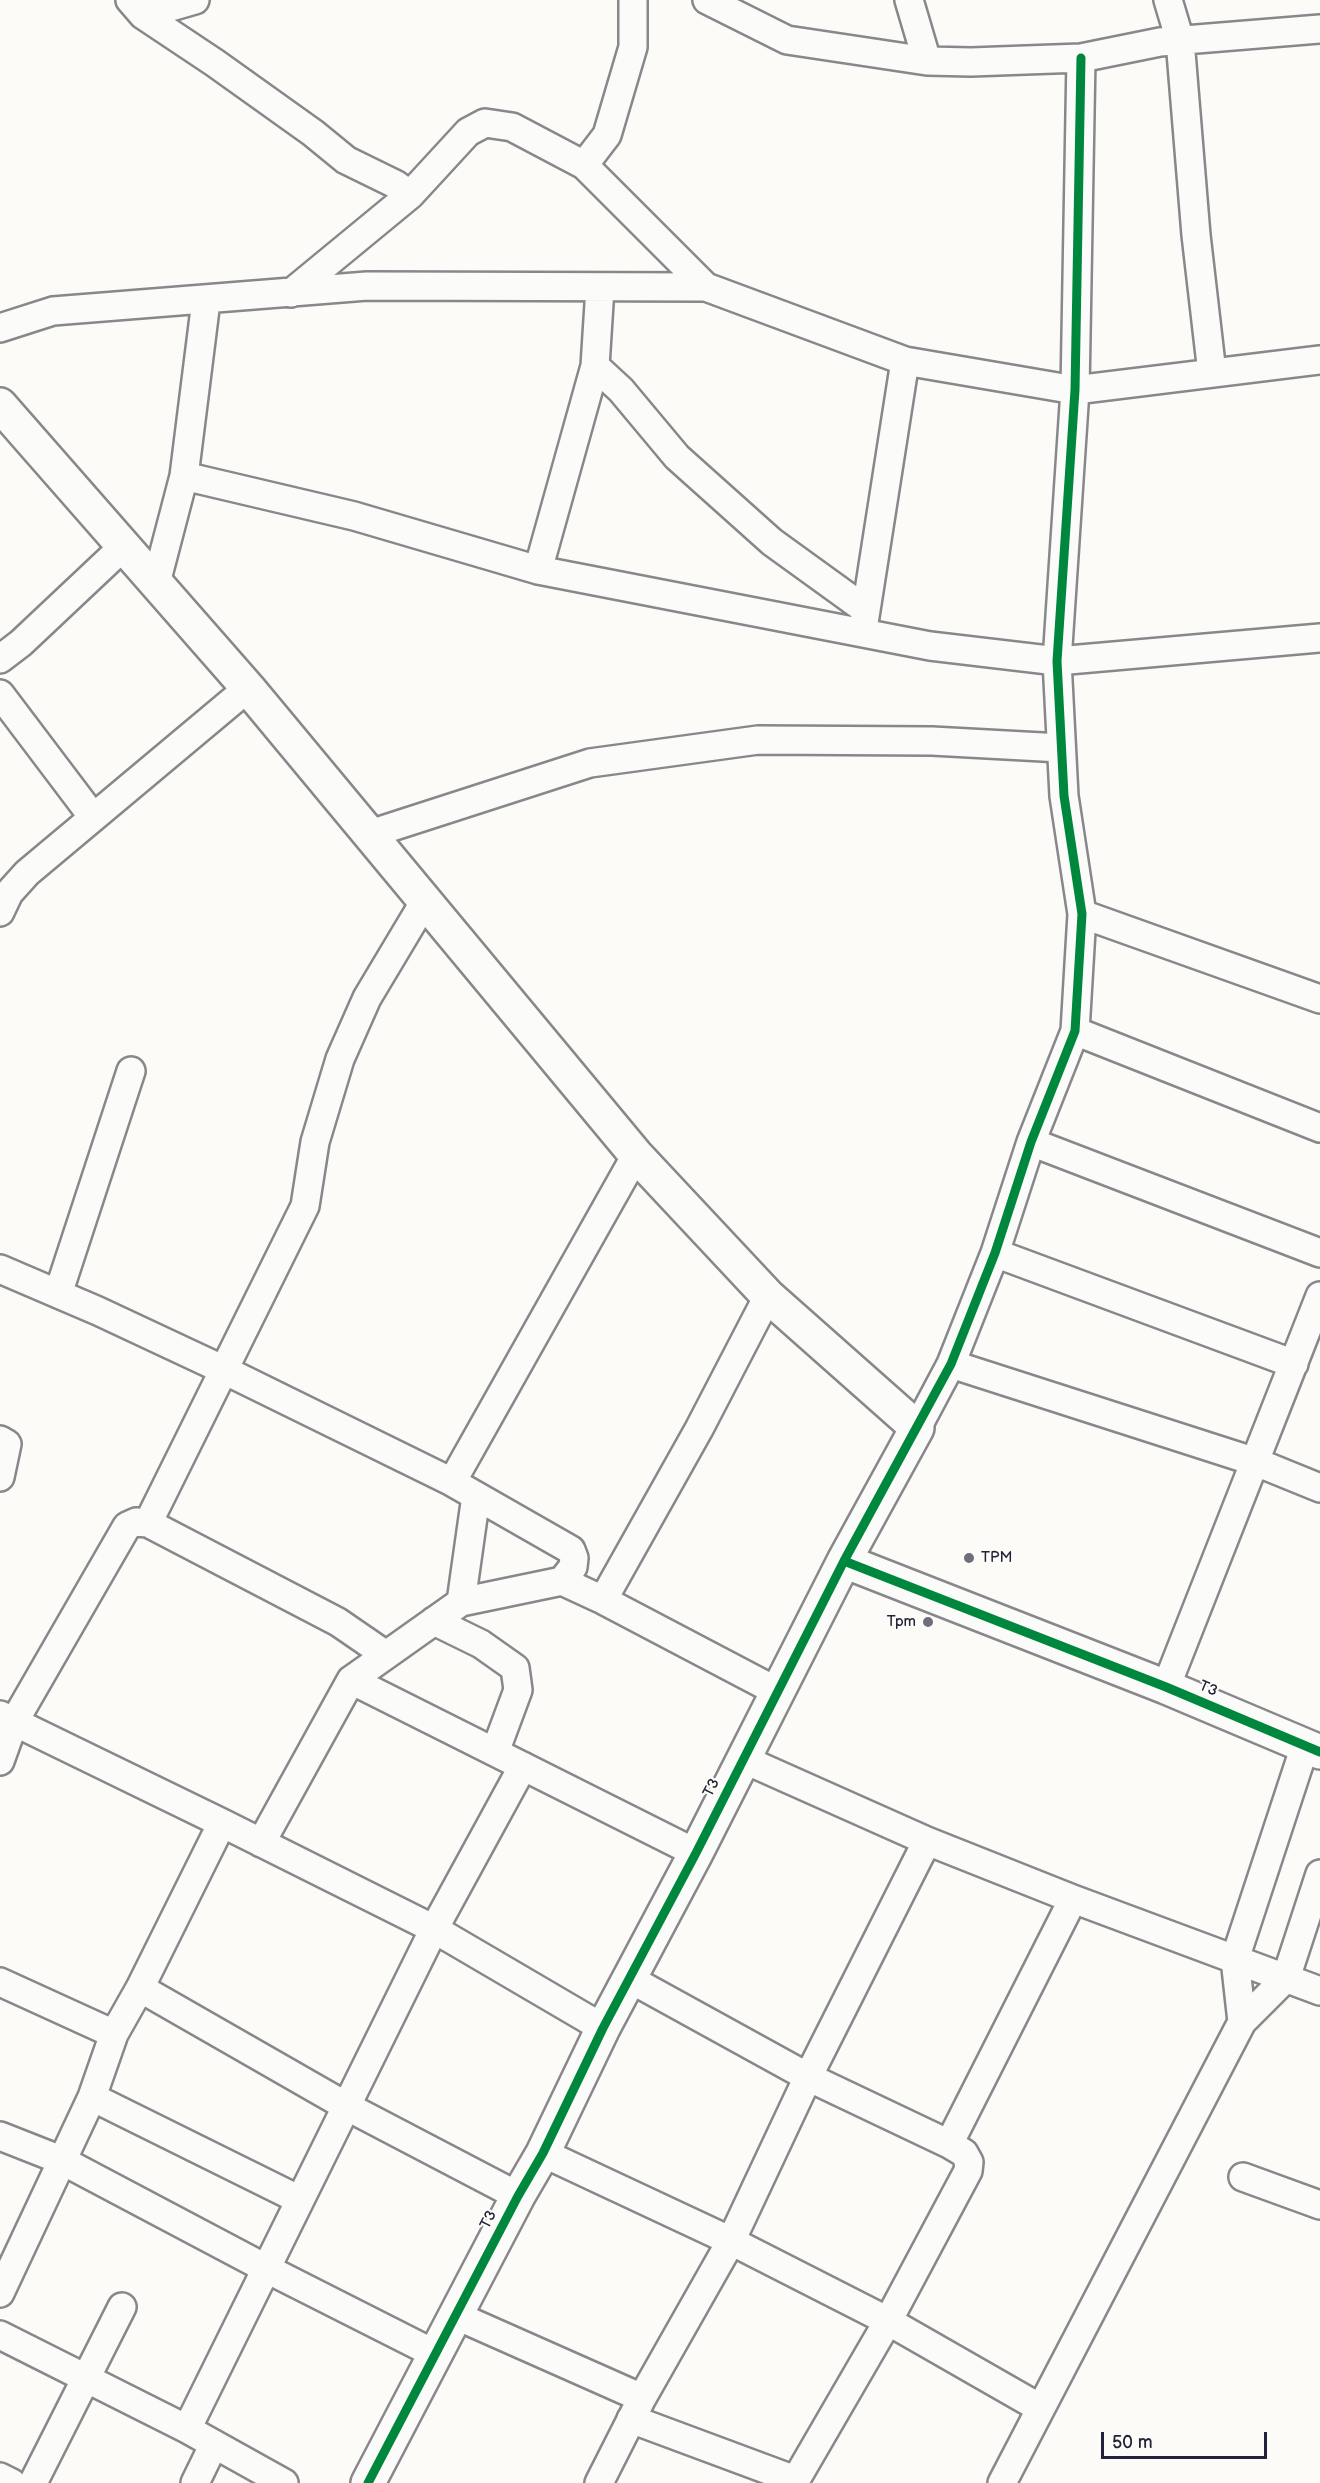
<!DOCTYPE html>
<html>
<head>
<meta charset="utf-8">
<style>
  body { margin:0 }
  #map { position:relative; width:1320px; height:2483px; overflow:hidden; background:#fcfbf8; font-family:"Balsamiq Sans",sans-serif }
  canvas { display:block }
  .scale { position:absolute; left:1101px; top:2432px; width:166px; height:27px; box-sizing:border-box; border:3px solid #22223b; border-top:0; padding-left:8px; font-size:18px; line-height:21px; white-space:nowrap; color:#22223b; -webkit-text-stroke:4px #fdfcf7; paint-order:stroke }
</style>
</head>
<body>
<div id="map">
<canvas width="1320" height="2483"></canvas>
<div class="scale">50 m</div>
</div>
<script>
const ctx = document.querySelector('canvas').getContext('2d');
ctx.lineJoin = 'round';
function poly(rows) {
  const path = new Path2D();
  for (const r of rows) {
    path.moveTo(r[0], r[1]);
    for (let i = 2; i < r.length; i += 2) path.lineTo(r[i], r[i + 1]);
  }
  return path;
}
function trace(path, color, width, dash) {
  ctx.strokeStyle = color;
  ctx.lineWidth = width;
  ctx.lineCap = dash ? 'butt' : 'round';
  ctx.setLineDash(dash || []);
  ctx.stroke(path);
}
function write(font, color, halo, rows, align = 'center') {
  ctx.font = font + ' "Balsamiq Sans",sans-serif';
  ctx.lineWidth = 4.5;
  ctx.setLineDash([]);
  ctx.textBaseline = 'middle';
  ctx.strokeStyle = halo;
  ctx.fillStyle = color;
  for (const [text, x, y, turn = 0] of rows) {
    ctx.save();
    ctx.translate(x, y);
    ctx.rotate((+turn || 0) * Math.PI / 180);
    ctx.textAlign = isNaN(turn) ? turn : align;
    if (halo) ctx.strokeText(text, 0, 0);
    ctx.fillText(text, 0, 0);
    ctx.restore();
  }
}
const street = poly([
  [130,0,143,15,215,63,313,133,346,160,395,184,410,195,468,132,485,123,512,127,584,165,607,135,633,47,633,0],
  [707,0,787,40,927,61,971,62,1081,58,1160,42,1320,29],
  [909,0,927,61],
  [1168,0,1180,40,1196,235,1212,373],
  [143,15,195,0],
  [584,165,706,287],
  [600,288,595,366,621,390,677,457,772,542,866,610],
  [291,293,410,195],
  [0,328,53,311,367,286,706,287,905,361,1075,390,1320,360],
  [184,476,354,516,538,570,930,646,1057,661,1320,638],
  [538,570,595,366],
  [156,583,184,476,206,301],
  [864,623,905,361],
  [0,659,21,643,124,546],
  [0,694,93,817],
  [370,834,590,763,758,740,932,741,1061,748],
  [0,912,9,893,27,873,248,688],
  [1082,914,1320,999],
  [1075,1031,1320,1128],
  [1031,1142,1320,1253],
  [995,1253,1294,1364],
  [0,1269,98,1311,224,1370,452,1482,571,1550,574,1558,573,1567,562,1581,603,1600,778,1692],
  [58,1294,131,1071],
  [951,1364,1256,1462,1320,1488],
  [917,1428,951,1364,995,1253,1031,1142,1075,1031,1082,914,1064,796,1057,661,1075,390,1081,58],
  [0,1440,7,1444,0,1477],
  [452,1482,636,1155],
  [148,1523,305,1206,315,1142,340,1059,367,998,425,901],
  [603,1600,699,1429,768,1296],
  [461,1602,476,1496],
  [434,1621,481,1644,515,1668,518,1690,495,1752],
  [351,1680,696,1853],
  [1166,1687,1320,1296],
  [0,1715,222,1823,434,1929,603,2028],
  [743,1759,927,1841,1073,1899,1320,1991],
  [0,1761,14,1722,127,1526,136,1522,148,1523,338,1622,386,1655],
  [261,1843,351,1680,461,1602,562,1581],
  [630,1979,808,2077,949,2144,964,2153,969,2162,968,2171,888,2321,794,2483],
  [0,1982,114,2034],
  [140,1988,346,2106,518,2196],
  [1242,2022,1235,1959,1305,1746],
  [92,2097,300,2200],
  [0,2136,61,2160,267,2269,435,2354],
  [949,2144,1073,1899],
  [543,2153,731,2241,888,2321,1040,2408],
  [1243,2177,1320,2205],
  [0,2293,92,2097,114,2034,140,1988,222,1823],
  [457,2316,642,2398],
  [0,2335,187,2429,284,2483],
  [631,2419,795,2480],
  [187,2429,434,1929,523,1766],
  [0,2477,12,2483],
  [33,2483,122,2307],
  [195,2483,214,2444],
  [599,2483,642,2398,731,2241,808,2077,927,1841],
  [1002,2483,1242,2022,1286,1978,1320,1874]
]);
const secondary = poly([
  [0,405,248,688,636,1155,768,1296,917,1428,844,1561],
  [368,2483,518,2196,543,2153,603,2028,696,1853,844,1561,1166,1687,1320,1752]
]);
const cycleway = poly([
  [844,1561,951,1364,995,1253,1031,1142,1075,1031,1082,914,1064,796,1057,661,1075,390,1081,58],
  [368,2483,518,2196,543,2153,603,2028,696,1853,844,1561,1166,1687,1320,1752]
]);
const markers = [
  [969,1558,6,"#6e6e7d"],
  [928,1622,6,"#6e6e7d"]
];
const poiNames = [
  ["TPM",981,1558],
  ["Tpm",916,1622,"right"]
];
const streetNames = [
  ["T3",1208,1689,23],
  ["T3",712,1788,-63],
  ["T3",489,2220,-63]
];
trace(street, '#88888c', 32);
trace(secondary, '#88888c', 38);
trace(street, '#fbfbf9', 27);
trace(secondary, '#fbfbf9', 33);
trace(cycleway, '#00873e', 9);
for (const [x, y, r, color] of markers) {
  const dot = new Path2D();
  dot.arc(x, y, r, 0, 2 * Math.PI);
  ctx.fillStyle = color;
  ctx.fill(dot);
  trace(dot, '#fdfcf7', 2);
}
write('15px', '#22223b', '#fdfcf7', poiNames, 'left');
write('15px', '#22223b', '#fdfcf7', streetNames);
</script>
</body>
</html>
